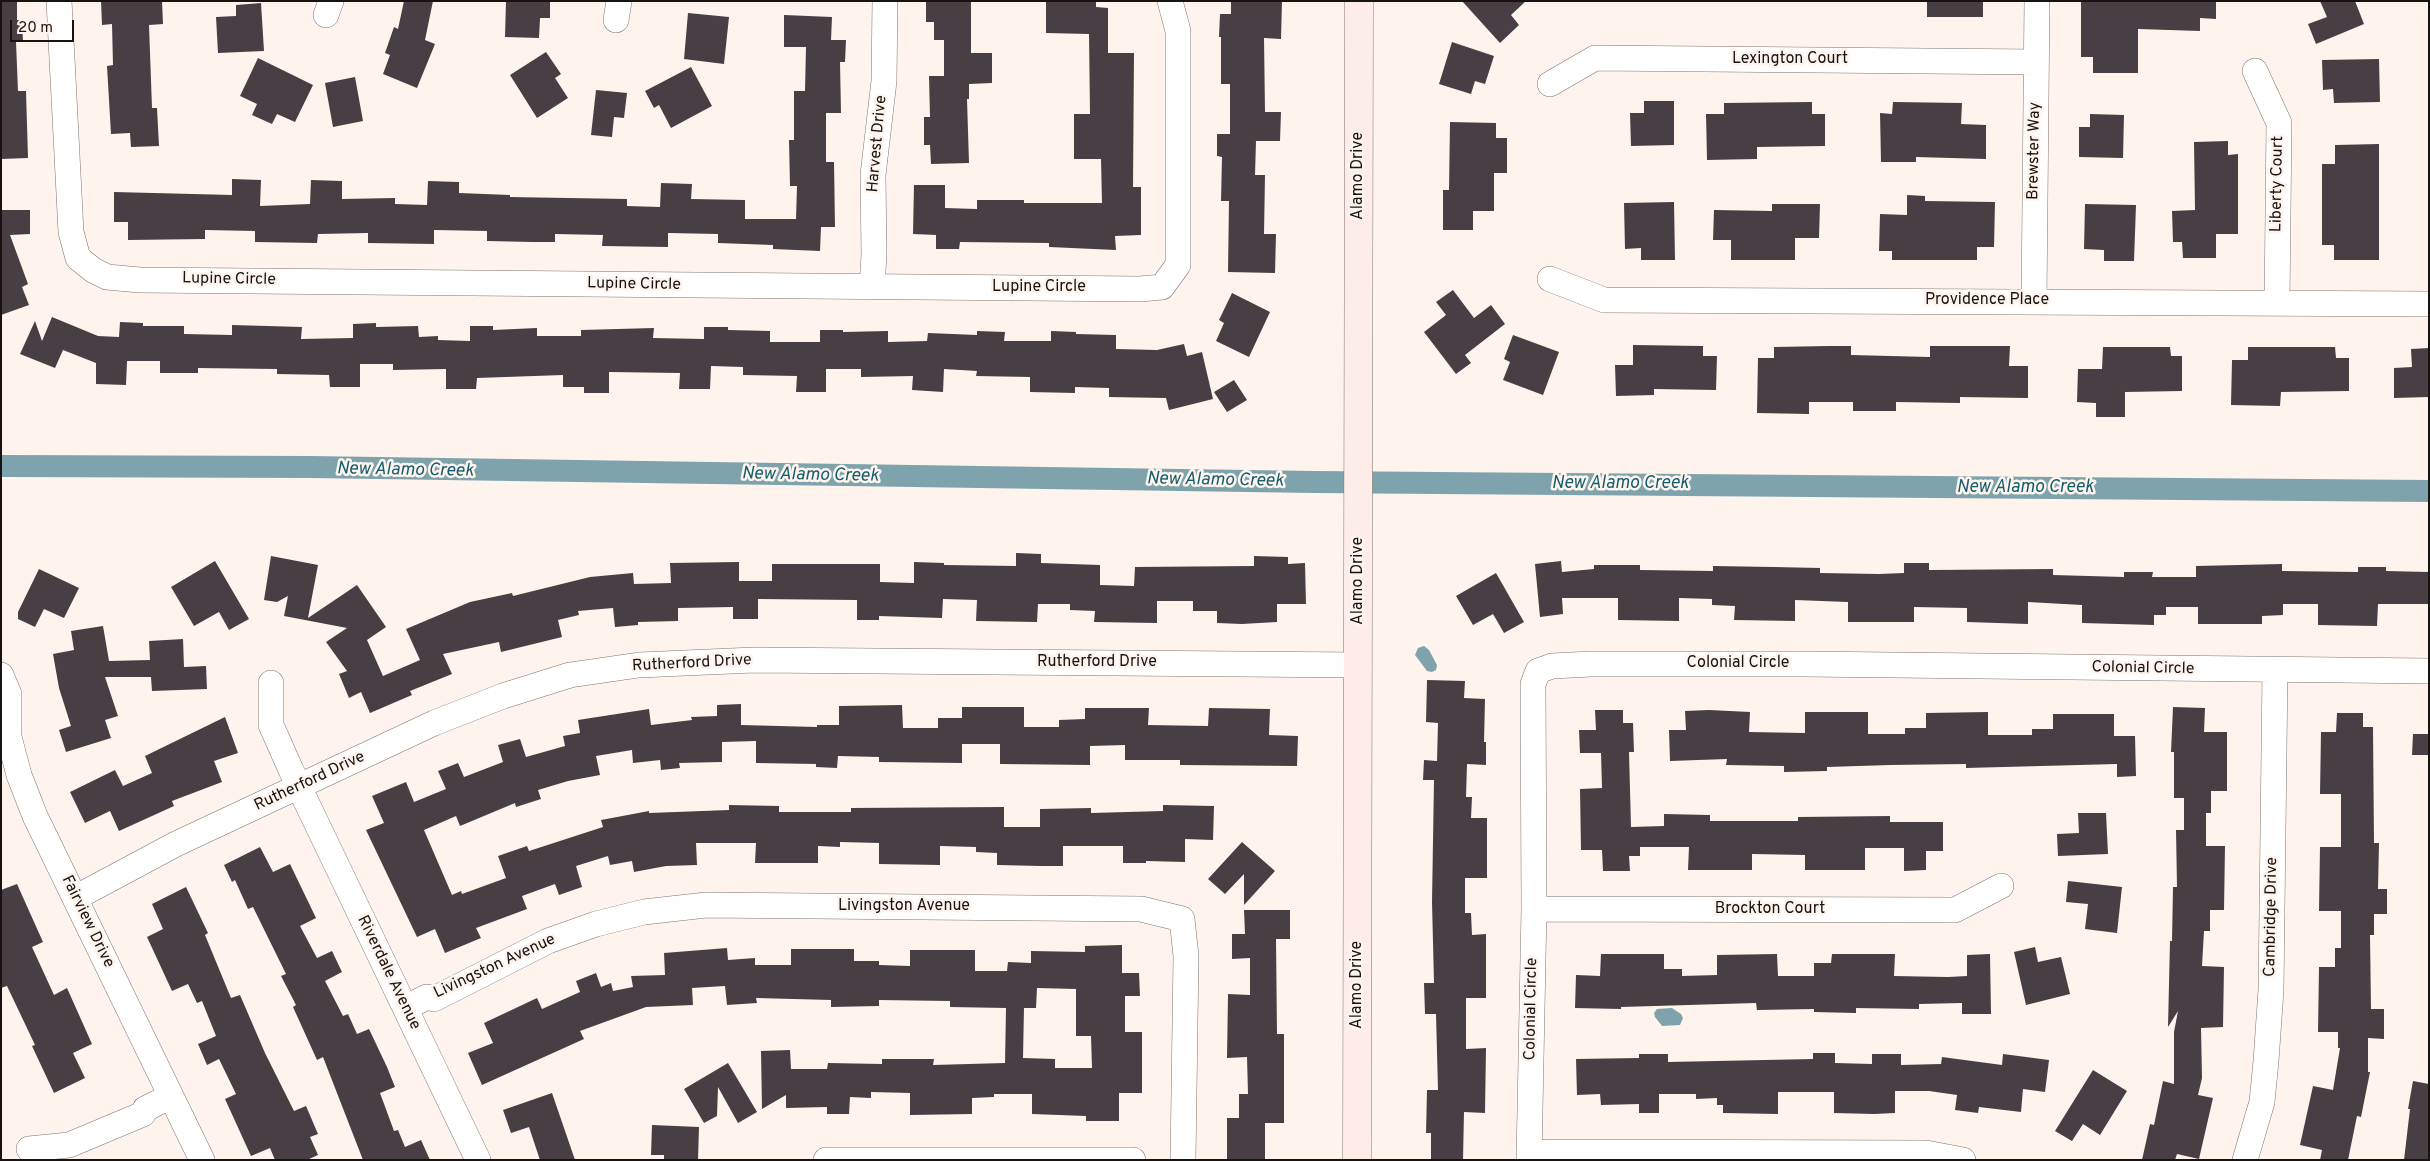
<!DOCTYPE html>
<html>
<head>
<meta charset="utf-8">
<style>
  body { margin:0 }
  #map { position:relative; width:2430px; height:1161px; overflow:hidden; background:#fef4ed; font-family:Overpass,sans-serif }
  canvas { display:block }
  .frame { position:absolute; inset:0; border:2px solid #161310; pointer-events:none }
  .scale { position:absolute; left:10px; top:20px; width:64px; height:22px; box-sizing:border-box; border:2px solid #161310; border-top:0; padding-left:6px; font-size:15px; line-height:18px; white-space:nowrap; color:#161310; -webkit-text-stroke:4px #fef4ed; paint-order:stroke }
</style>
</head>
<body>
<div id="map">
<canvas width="2430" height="1161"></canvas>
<div class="frame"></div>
<div class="scale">20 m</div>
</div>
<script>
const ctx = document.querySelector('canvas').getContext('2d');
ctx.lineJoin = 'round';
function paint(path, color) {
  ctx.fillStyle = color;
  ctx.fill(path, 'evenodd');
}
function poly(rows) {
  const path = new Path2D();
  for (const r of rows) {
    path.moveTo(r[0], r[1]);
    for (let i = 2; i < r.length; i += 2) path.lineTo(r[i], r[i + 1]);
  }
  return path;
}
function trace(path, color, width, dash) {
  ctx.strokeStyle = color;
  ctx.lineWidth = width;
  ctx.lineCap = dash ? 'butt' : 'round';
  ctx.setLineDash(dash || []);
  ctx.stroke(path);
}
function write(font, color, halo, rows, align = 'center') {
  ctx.font = font + ' Overpass,sans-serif';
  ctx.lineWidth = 5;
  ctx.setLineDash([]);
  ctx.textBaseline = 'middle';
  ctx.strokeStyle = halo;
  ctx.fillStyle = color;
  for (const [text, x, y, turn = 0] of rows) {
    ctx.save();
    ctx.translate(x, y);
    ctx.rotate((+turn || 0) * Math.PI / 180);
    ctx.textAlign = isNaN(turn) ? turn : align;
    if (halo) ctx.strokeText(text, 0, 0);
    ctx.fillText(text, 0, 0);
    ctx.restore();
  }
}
const water = poly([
  [1424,646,1429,650,1437,665,1436,670,1432,672,1427,671,1415,655,1418,648],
  [1672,1008,1681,1014,1683,1018,1680,1025,1662,1026,1655,1017,1654,1013,1657,1009]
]);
const canal = poly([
  [1,466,311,467,1314,482,2429,491]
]);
const building = poly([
  [1,1,17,1,17,20,22,20,23,42,16,42,18,91,26,91,28,158,1,159],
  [101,1,162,1,163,24,149,25,152,108,157,108,159,146,131,147,130,133,111,134,107,66,113,65,112,24,102,25],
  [404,1,433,1,425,40,435,44,417,88,383,74,390,55,385,53,394,27,398,29],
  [506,1,550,1,550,18,540,18,539,38,505,37],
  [926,1,971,1,971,53,992,53,992,83,969,84,969,99,967,99,969,163,931,164,930,145,924,145,924,117,930,117,929,76,944,76,944,40,934,40,934,22,926,22],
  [1046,1,1096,1,1096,7,1108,8,1108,53,1134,53,1133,187,1141,187,1141,235,1115,236,1116,250,1049,247,1049,243,960,242,959,249,936,249,936,235,913,234,914,185,945,185,945,208,977,209,977,200,1024,200,1024,203,1102,203,1101,159,1074,159,1074,114,1090,114,1089,34,1046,33],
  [1231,1,1282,1,1281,39,1264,38,1265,112,1281,112,1280,141,1256,141,1255,175,1265,175,1264,234,1276,234,1275,273,1228,272,1229,201,1221,201,1222,157,1217,156,1217,134,1230,134,1230,84,1221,84,1221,37,1219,37,1220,14,1231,14],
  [1462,1,1526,1,1511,15,1519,25,1500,43],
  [1927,1,1983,1,1983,17,1927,17],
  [2081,1,2216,1,2216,19,2200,18,2200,31,2138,29,2138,73,2093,73,2093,57,2081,57],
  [2320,1,2355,1,2364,24,2316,44,2308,24,2327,17],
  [261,3,264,51,218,53,216,17,236,16,236,5],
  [688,13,729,17,724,64,684,59],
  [784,15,832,17,831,40,846,40,845,62,840,62,841,113,826,113,826,162,834,162,835,227,821,227,820,251,773,249,773,245,718,243,718,234,668,233,668,247,602,246,603,235,555,234,555,242,532,242,487,241,487,231,434,230,434,244,368,243,368,233,318,234,317,243,255,242,255,231,205,230,205,239,128,240,128,222,114,222,114,192,232,195,232,179,261,180,260,206,310,204,311,180,342,181,342,199,395,198,395,204,427,205,428,181,459,182,459,193,510,195,510,197,627,199,627,206,660,207,661,183,692,184,691,199,745,200,745,219,796,219,797,186,790,186,789,140,794,140,794,91,805,91,806,47,784,47],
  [1452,42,1494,56,1485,84,1475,81,1471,94,1439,84],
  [546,52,561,74,555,78,568,98,537,118,510,75],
  [258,58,313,85,295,122,277,114,272,124,252,115,257,104,240,96],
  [2379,59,2380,102,2334,103,2333,89,2323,90,2322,60],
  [691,67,712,106,671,128,659,105,654,108,645,91],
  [355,77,363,121,333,127,325,83],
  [596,90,627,93,624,118,614,117,612,137,591,135],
  [1644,101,1674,101,1674,145,1631,146,1630,113,1644,113],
  [1812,102,1812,114,1825,114,1825,146,1757,147,1757,159,1707,160,1706,114,1724,114,1724,103],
  [1893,102,1962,103,1961,124,1986,125,1986,159,1916,157,1916,162,1881,162,1880,113,1892,114],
  [2090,114,2124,115,2123,158,2079,157,2079,127,2090,127],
  [1450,122,1496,123,1496,138,1507,138,1507,173,1494,173,1494,211,1473,211,1473,230,1443,230,1443,190,1449,190],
  [2228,141,2228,155,2238,154,2238,234,2216,234,2216,258,2183,258,2182,242,2173,242,2172,211,2195,210,2194,142],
  [2379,144,2379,260,2334,260,2334,245,2322,245,2322,164,2335,164,2335,145],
  [1907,195,1925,196,1925,201,1995,202,1994,247,1977,247,1977,260,1892,260,1892,251,1879,251,1880,214,1907,215],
  [1674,202,1675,260,1641,260,1641,248,1625,249,1624,203],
  [1772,204,1820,204,1819,238,1795,238,1795,260,1731,260,1731,240,1713,240,1714,210,1772,211],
  [2085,204,2136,205,2134,261,2104,261,2104,250,2084,249],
  [1,210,30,210,30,234,10,235,28,284,22,287,29,305,1,315],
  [1453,290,1474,318,1491,305,1505,324,1465,355,1471,363,1456,374,1424,332,1446,315,1436,302],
  [1232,293,1270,312,1249,357,1216,341,1224,323,1219,320],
  [52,317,98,336,119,337,120,322,143,323,143,326,184,326,184,334,232,335,232,325,302,327,301,339,353,338,353,324,376,323,376,327,418,326,419,337,438,336,438,340,470,341,470,326,493,326,493,330,537,328,537,336,581,336,581,330,654,328,653,338,704,339,704,327,728,327,728,330,770,331,770,342,820,342,820,330,843,330,843,332,888,331,888,342,927,341,928,333,977,335,977,331,1005,332,1004,341,1051,341,1051,331,1076,332,1076,334,1116,335,1116,349,1157,350,1184,344,1187,356,1202,352,1213,399,1169,410,1166,398,1109,397,1109,388,1075,387,1075,393,1030,392,1030,377,976,376,977,371,944,369,943,392,912,390,913,376,861,377,861,369,826,369,826,392,796,392,797,376,743,375,743,367,711,366,710,389,679,389,680,373,609,372,609,393,584,393,584,387,563,387,563,375,477,378,476,389,446,389,446,369,393,370,393,364,360,364,360,387,330,387,329,375,277,374,277,369,198,368,198,373,160,373,160,361,127,361,126,385,96,384,96,363,63,350,55,368,20,354,35,321,42,341],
  [1513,335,1559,352,1543,395,1503,380,1510,362,1504,359],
  [1633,345,1703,346,1703,356,1717,356,1716,390,1654,389,1654,395,1616,396,1615,365,1633,365],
  [1829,346,1851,346,1851,355,1930,357,1930,346,2010,346,2009,366,2028,366,2028,398,1960,397,1960,403,1896,402,1896,411,1853,411,1853,402,1809,402,1809,414,1757,413,1758,358,1774,358,1774,347],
  [2103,347,2170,347,2171,356,2182,356,2182,391,2125,392,2125,417,2096,417,2096,403,2077,402,2078,369,2102,369],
  [2248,347,2335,347,2336,358,2349,358,2349,391,2281,392,2280,406,2231,405,2232,360,2248,360],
  [2429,348,2429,397,2394,398,2394,368,2412,367,2411,349],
  [1234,380,1247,400,1227,412,1214,392],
  [1016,553,1041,554,1041,563,1100,565,1100,585,1134,586,1135,567,1254,566,1254,556,1288,557,1288,564,1305,563,1306,604,1277,604,1277,622,1242,624,1217,623,1217,611,1193,611,1193,601,1157,601,1157,623,1094,622,1095,611,1070,610,1070,604,1038,604,1037,622,976,621,977,600,943,599,942,618,879,616,879,620,857,620,857,600,758,599,758,619,733,619,733,607,678,608,678,621,638,622,638,625,615,627,613,608,578,611,579,615,558,620,562,637,501,652,499,642,443,654,452,674,410,691,412,695,370,713,361,692,349,698,339,674,347,671,326,642,347,628,284,616,288,596,277,602,264,600,271,556,318,565,308,618,357,585,386,627,367,640,383,676,420,660,406,629,470,602,512,593,513,596,590,577,633,573,634,584,671,583,670,563,739,562,739,581,772,581,772,564,880,564,880,582,914,583,914,562,944,563,944,565,1016,566],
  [215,561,249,619,229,630,219,612,194,626,171,587],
  [1561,561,1562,572,1594,569,1594,565,1640,565,1640,570,1713,571,1713,566,1774,567,1820,568,1820,573,1879,574,1904,573,1904,563,1929,563,1929,570,2053,569,2053,575,2124,577,2124,572,2153,572,2152,577,2196,577,2196,566,2282,564,2282,571,2358,572,2358,567,2386,567,2386,571,2429,572,2429,604,2378,604,2377,626,2318,625,2318,604,2283,604,2283,615,2262,616,2262,624,2198,624,2198,607,2166,607,2166,615,2154,615,2154,625,2082,623,2082,605,2028,602,2028,624,1967,622,1967,608,1914,607,1914,622,1848,622,1848,602,1795,600,1795,621,1734,620,1735,606,1712,605,1712,599,1679,598,1679,621,1618,620,1618,598,1562,598,1563,614,1540,617,1535,564],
  [39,569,79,588,64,618,44,609,35,627,18,619,18,612],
  [1496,573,1524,622,1504,633,1493,614,1473,625,1456,596],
  [103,626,109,661,150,660,149,641,183,639,184,667,206,666,207,689,152,691,151,677,105,677,118,716,105,720,111,738,66,752,59,730,71,726,59,688,53,654,74,650,71,631],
  [1427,680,1465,681,1464,698,1485,699,1484,742,1486,742,1486,765,1467,764,1466,797,1472,797,1471,818,1487,818,1487,878,1465,878,1465,913,1471,913,1472,935,1486,934,1486,998,1466,998,1466,1049,1486,1048,1485,1113,1464,1112,1463,1160,1431,1160,1431,1133,1426,1133,1427,1090,1438,1090,1436,1014,1425,1014,1424,983,1434,983,1432,902,1434,780,1423,780,1424,760,1437,761,1438,723,1426,722],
  [741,704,741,725,817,727,817,725,839,725,839,706,902,705,903,728,938,728,938,718,962,718,962,707,1024,707,1024,727,1059,727,1059,720,1085,719,1085,708,1149,708,1148,725,1208,726,1209,708,1270,709,1269,735,1298,736,1297,766,1180,765,1180,760,1125,760,1125,745,1090,746,1090,765,1000,764,1000,744,962,744,962,763,879,762,879,757,838,756,837,768,816,767,816,764,756,763,756,741,722,742,722,762,679,763,680,768,661,770,660,760,633,763,632,750,596,756,600,775,568,781,538,790,541,799,516,807,515,803,460,826,456,816,424,830,452,895,461,891,462,894,506,878,498,856,527,846,529,851,603,827,601,820,649,811,649,813,729,810,729,805,779,806,779,812,851,812,851,808,1004,807,1004,827,1040,827,1040,809,1091,808,1091,813,1163,811,1163,805,1214,806,1213,840,1185,839,1185,862,1146,861,1146,863,1123,863,1123,846,1063,846,1063,866,1041,866,997,865,997,853,976,852,976,847,940,846,940,865,879,864,879,843,840,842,840,847,818,846,818,863,755,863,756,843,696,843,697,865,666,866,634,872,632,861,610,865,608,856,576,866,582,887,559,895,555,884,522,896,527,909,476,928,481,938,445,953,435,929,417,937,366,830,384,823,372,796,406,782,414,802,446,789,438,771,458,763,464,777,503,762,498,745,520,739,526,757,565,746,563,736,580,733,578,720,649,709,651,725,692,720,691,717,717,716,717,705],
  [2173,707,2205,708,2204,732,2227,732,2227,791,2211,791,2211,813,2206,813,2206,846,2225,846,2224,910,2210,910,2210,931,2204,931,2202,966,2224,967,2223,1027,2201,1028,2202,1078,2198,1095,2213,1098,2199,1159,2177,1154,2175,1160,2142,1160,2150,1124,2154,1125,2163,1081,2174,1084,2174,1032,2178,1011,2168,1027,2170,941,2172,941,2173,887,2177,887,2176,830,2184,830,2184,798,2174,798,2174,752,2171,752],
  [1595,710,1623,710,1623,723,1633,723,1634,752,1629,752,1631,827,1664,826,1664,814,1710,815,1710,821,1798,821,1798,817,1890,816,1890,822,1943,822,1943,851,1926,851,1926,870,1904,871,1904,848,1865,848,1865,870,1805,870,1805,855,1752,854,1752,870,1688,870,1689,847,1640,847,1640,856,1629,856,1630,871,1603,871,1602,850,1581,850,1580,789,1602,788,1601,753,1580,753,1579,730,1596,730],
  [1709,710,1750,712,1749,732,1805,733,1805,712,1868,712,1868,734,1905,734,1905,728,1926,728,1926,713,1988,712,1988,735,2032,735,2032,729,2053,729,2053,714,2114,714,2114,736,2135,736,2136,776,2117,777,2117,764,1966,768,1966,764,1890,765,1827,767,1827,771,1784,772,1784,766,1726,765,1727,759,1670,761,1669,730,1686,730,1685,711],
  [2337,713,2363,713,2363,727,2373,727,2374,843,2379,843,2378,889,2387,889,2387,914,2374,914,2374,935,2370,935,2371,1009,2384,1009,2384,1039,2368,1038,2368,1072,2370,1072,2361,1117,2357,1116,2348,1160,2320,1160,2322,1150,2300,1145,2313,1086,2333,1090,2340,1048,2338,1048,2338,1032,2318,1032,2319,967,2335,967,2335,948,2341,948,2341,911,2319,911,2320,847,2341,847,2341,794,2320,794,2321,732,2336,732],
  [225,717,238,753,214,761,222,782,172,801,174,806,119,831,110,811,85,823,70,792,115,770,123,786,152,773,145,756],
  [2413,734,2429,734,2429,755,2412,755],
  [2078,813,2106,813,2108,854,2058,856,2057,834,2079,833],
  [1242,842,1275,871,1244,905,1244,874,1225,894,1208,879],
  [260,847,273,872,290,864,316,918,300,926,317,958,332,951,342,972,325,981,343,1016,348,1014,357,1034,369,1029,387,1067,395,1087,380,1093,394,1131,398,1130,405,1147,421,1140,430,1160,363,1160,323,1057,317,1060,293,1007,296,1005,281,976,286,974,253,907,248,909,235,880,232,882,224,865],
  [2068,881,2122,887,2117,933,2085,929,2088,904,2066,902],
  [17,884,43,942,32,947,54,995,67,988,92,1044,73,1053,85,1078,54,1093,32,1046,35,1045,7,986,1,988,1,890],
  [186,887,208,933,205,935,231,998,240,995,265,1053,294,1111,306,1106,318,1134,310,1137,318,1155,307,1160,275,1160,270,1148,251,1156,225,1099,236,1094,219,1059,207,1065,198,1044,216,1036,202,1001,197,1003,188,984,172,991,147,937,163,929,152,904],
  [1244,910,1290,910,1290,939,1276,939,1277,1034,1284,1034,1284,1123,1265,1123,1265,1160,1227,1160,1227,1118,1239,1118,1239,1094,1248,1094,1247,1057,1227,1058,1228,994,1250,995,1250,958,1232,959,1232,934,1245,934],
  [1122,945,1122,973,1139,973,1140,996,1125,996,1125,1032,1142,1032,1142,1093,1119,1093,1119,1121,1086,1121,1086,1116,1032,1114,1032,1094,994,1094,994,1097,972,1098,972,1114,910,1115,910,1093,871,1092,871,1098,850,1097,849,1114,827,1114,827,1107,786,1108,786,1095,762,1109,761,1051,790,1050,791,1069,827,1069,828,1063,882,1064,882,1059,934,1059,933,1065,1005,1063,1006,1008,950,1007,950,1001,879,1000,879,1006,831,1007,831,1000,756,998,757,1003,727,1005,725,986,692,988,693,1005,646,1007,580,1031,584,1039,482,1085,468,1053,493,1043,484,1023,537,998,542,1009,580,992,576,981,596,973,601,987,611,983,613,991,633,987,631,976,665,975,664,953,727,948,728,960,755,958,755,965,791,965,791,949,854,949,854,961,879,961,879,965,910,966,910,950,975,950,975,971,1007,971,1008,962,1031,963,1031,951,1085,952,1085,946],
  [1037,988,1076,989,1076,1036,1091,1036,1092,1068,1055,1068,1055,1059,1023,1058,1024,1008,1036,1008],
  [2035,947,2038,962,2061,957,2070,994,2026,1005,2014,952],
  [1601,954,1664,954,1664,969,1682,969,1682,976,1717,975,1717,955,1777,954,1778,976,1814,976,1814,963,1831,963,1832,954,1895,954,1894,976,1948,977,1967,976,1967,955,1990,954,1991,1014,1962,1014,1962,1003,1919,1004,1919,1009,1856,1008,1856,1013,1814,1012,1814,1009,1757,1010,1756,1003,1621,1007,1621,1009,1575,1008,1576,975,1600,976],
  [1813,1053,1835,1053,1835,1063,1872,1064,1872,1054,1901,1054,1901,1065,1941,1064,1942,1057,2002,1065,2003,1054,2049,1060,2045,1092,2023,1089,2021,1112,1979,1107,1978,1113,1955,1110,1957,1095,1929,1091,1895,1091,1895,1113,1874,1114,1834,1113,1834,1092,1778,1092,1778,1114,1723,1113,1723,1105,1717,1105,1717,1098,1696,1099,1696,1094,1659,1094,1659,1113,1639,1113,1639,1104,1601,1105,1600,1094,1577,1095,1576,1059,1639,1058,1639,1054,1668,1054,1668,1062,1813,1059],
  [728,1063,757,1112,738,1123,718,1087,717,1116,704,1123,684,1089],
  [2093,1070,2127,1091,2100,1135,2083,1124,2072,1141,2055,1131],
  [2413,1081,2429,1084,2429,1160,2404,1160,2410,1109,2408,1109],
  [552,1093,575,1160,540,1160,529,1127,511,1133,503,1110],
  [652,1125,699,1127,698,1160,664,1160,664,1155,651,1155]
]);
const street = poly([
  [59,1,71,232,78,258,93,270,107,277,140,280,1140,289,1162,287,1178,265,1178,31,1170,1],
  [326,15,331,1],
  [616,20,619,1],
  [2255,71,2279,123,2277,303],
  [1550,84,1595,58,2036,62],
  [1550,279,1604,300,2429,304],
  [872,287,874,255,873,175,884,81,885,1],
  [2034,301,2037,1],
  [1,675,9,694,9,737,19,775,35,816,202,1160],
  [271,683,271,725,291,770,478,1160],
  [75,898,176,844,434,723,503,696,570,675,639,665,754,660,1359,665],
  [1534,909,1955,910,2001,886],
  [405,1008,427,997,434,999,548,941,596,924,644,912,706,905,1141,909,1182,919,1186,956,1183,1160],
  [29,1149,69,1145,143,1114,145,1109,171,1096],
  [1529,1152,1926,1153,1963,1160],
  [826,1160,1133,1160],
  [1529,1160,1534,909,1533,684,1538,671,1552,666,1591,664,1803,664,2429,671],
  [2245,1160,2262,1102,2266,1061,2271,990,2275,671]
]);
const secondary = poly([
  [1357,1160,1359,1]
]);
const streetNames = [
  ["Lexington Court",1790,60],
  ["Harvest Drive",878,144,-85],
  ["Brewster Way",2035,151,-89],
  ["Alamo Drive",1359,176,-90],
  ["Liberty Court",2278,184,-89],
  ["Lupine Circle",229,280,1],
  ["Lupine Circle",634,285,1],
  ["Lupine Circle",1039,288],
  ["Providence Place",1987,301],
  ["Alamo Drive",1359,581,-90],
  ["Rutherford Drive",1097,663],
  ["Rutherford Drive",692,664,-3],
  ["Colonial Circle",1738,664],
  ["Colonial Circle",2143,669,1],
  ["Rutherford Drive",310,782,-25],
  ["Livingston Avenue",904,907],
  ["Brockton Court",1770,910],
  ["Cambridge Drive",2272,917,-89],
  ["Fairview Drive",87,922,64],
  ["Livingston Avenue",495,967,-25],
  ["Riverdale Avenue",388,973,64],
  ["Alamo Drive",1358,985,-90],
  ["Colonial Circle",1532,1009,-89]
];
const waterNames = [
  ["New Alamo Creek",405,471,1],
  ["New Alamo Creek",810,476,1],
  ["New Alamo Creek",1215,481,1],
  ["New Alamo Creek",1620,484],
  ["New Alamo Creek",2025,488]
];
paint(water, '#7ea3ac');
trace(canal, '#7ea3ac', 22);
paint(building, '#483f45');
trace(street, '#7d756f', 26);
trace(secondary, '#7d756f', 29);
trace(street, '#fff', 25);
trace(secondary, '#fdece8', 28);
write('16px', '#161310', '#fef4ed', streetNames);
write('italic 18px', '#125e6d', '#fef4ed', waterNames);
</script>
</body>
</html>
